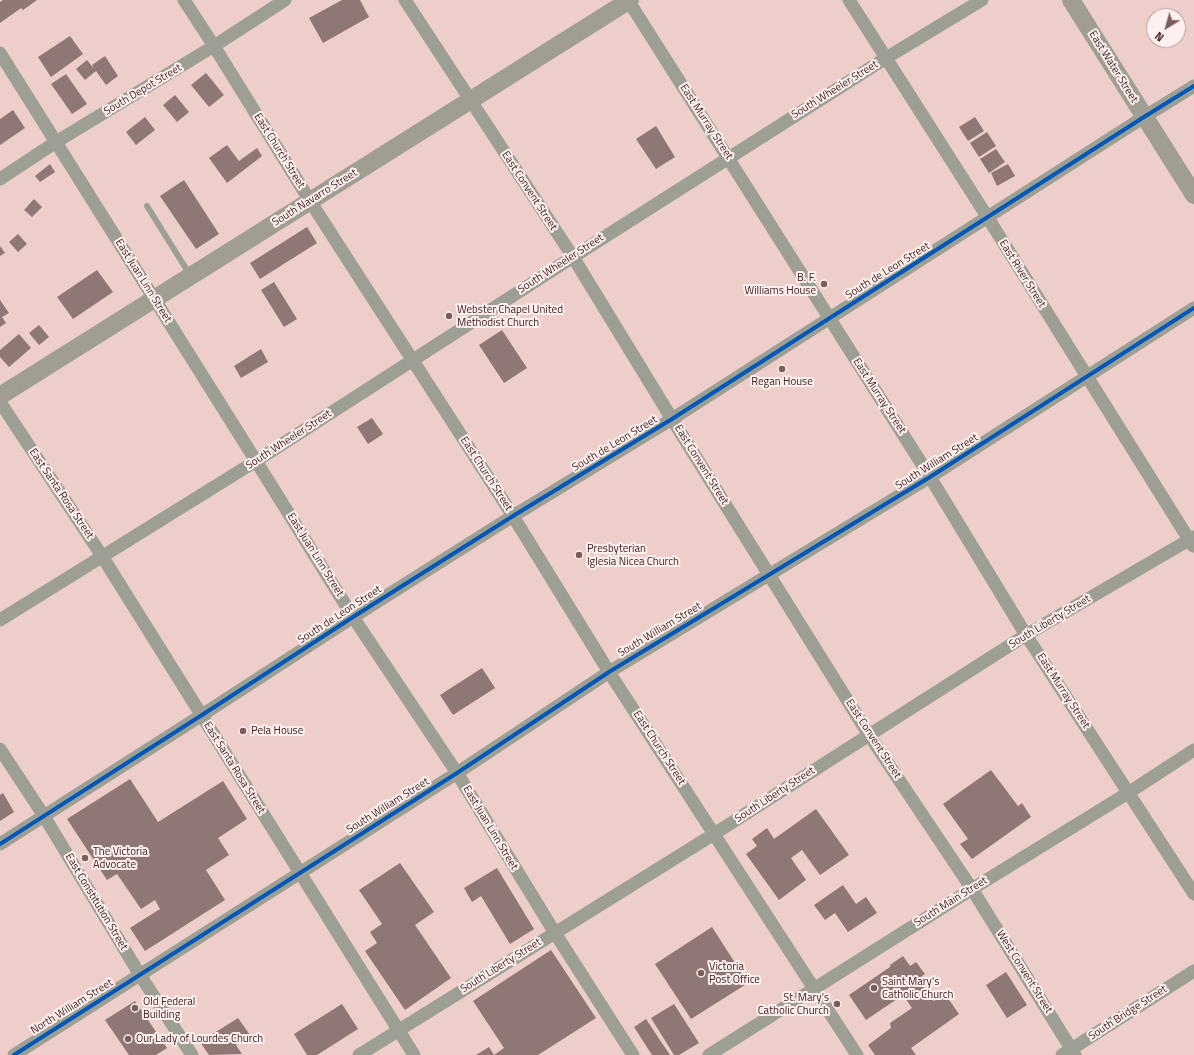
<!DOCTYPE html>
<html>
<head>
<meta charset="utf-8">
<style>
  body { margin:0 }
  #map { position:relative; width:1194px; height:1055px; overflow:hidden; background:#edceca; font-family:"Titillium Web",sans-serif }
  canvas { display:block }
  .north { position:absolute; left:1146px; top:8px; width:40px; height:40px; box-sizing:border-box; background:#fef0ee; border:1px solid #b19e9c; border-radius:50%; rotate:217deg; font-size:11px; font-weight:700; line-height:16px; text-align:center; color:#3d2220 }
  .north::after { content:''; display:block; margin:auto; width:14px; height:18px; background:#7b5e5c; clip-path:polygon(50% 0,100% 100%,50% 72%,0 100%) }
</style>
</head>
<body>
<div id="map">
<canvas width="1194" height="1055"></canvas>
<div class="north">N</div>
</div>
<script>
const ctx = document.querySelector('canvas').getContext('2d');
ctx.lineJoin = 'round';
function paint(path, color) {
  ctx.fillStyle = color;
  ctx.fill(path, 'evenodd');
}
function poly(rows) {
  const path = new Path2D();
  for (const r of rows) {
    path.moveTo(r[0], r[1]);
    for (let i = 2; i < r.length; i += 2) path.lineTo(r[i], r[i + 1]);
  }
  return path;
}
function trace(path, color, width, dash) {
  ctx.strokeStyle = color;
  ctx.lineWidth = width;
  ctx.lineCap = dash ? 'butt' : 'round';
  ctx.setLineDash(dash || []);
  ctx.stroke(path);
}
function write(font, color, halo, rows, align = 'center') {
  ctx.font = font + ' "Titillium Web",sans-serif';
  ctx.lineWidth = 4;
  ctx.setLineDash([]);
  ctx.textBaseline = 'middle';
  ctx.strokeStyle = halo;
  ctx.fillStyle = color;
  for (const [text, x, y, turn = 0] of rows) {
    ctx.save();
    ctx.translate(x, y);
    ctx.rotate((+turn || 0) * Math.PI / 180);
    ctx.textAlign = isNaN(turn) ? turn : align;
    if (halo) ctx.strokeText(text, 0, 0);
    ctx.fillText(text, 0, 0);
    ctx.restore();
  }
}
const building = poly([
  [3,0,37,0,23,10,21,8,0,23,0,2],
  [342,0,360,0,369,17,323,43,309,18],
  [70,36,83,54,51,77,38,57],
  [105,56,118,76,106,85,96,71,85,80,76,69,87,60,94,69,92,65],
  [206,73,224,95,209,107,191,85],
  [66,74,87,104,72,114,51,84],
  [175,95,189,112,177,122,163,105],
  [13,110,25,128,0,145,0,119],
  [145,117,155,130,136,145,126,132],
  [975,117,984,131,968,141,959,127],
  [656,126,675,157,656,169,636,139],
  [987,132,996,146,979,157,970,143],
  [227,145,239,161,257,148,262,156,227,183,209,158],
  [996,149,1005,162,989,173,980,159],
  [50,164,55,172,40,182,35,176],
  [1008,164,1015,176,997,186,991,173],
  [184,180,219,234,196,249,160,196],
  [34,199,42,207,32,217,24,210],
  [307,227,317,243,260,279,250,263],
  [18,234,27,244,18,252,9,242],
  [0,246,5,253,0,256],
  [97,270,113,292,73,319,57,297],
  [274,282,297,319,284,327,261,290],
  [0,300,9,313,2,317,6,323,0,327],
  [39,325,49,337,39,345,29,333],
  [502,330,527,368,504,383,479,345],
  [19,334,31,348,9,367,0,357,0,350],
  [261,349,268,362,241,378,234,366],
  [372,418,383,434,368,444,357,427],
  [482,668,495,688,453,715,440,695],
  [991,770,1018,806,1022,803,1031,817,972,859,960,844,968,839,943,804],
  [130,779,158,822,223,781,247,819,218,838,229,855,206,870,225,900,145,951,130,928,160,909,155,900,141,909,117,874,107,880,67,819],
  [3,793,14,812,0,821,0,795],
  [816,809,849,855,820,875,802,850,791,858,806,880,779,900,746,854,757,846,752,839,767,828,774,839],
  [400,863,434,912,415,925,451,978,405,1010,365,951,377,943,370,932,382,924,359,890],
  [497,868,534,929,510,944,481,896,472,902,464,888],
  [843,885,856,904,866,897,877,913,848,932,835,913,825,920,814,905],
  [712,927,748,983,691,1019,655,964],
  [551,950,596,1018,538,1055,476,1055,489,1047,494,1055,504,1048,473,1001],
  [903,956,910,966,916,962,925,974,918,979,934,1001,945,994,959,1014,911,1048,916,1055,875,1055,868,1045,891,1028,890,1023,912,1008,903,995,866,1020,849,995,890,967,890,965],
  [1006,972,1027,1005,1007,1018,986,985],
  [135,1001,167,1048,156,1055,129,1055,105,1020],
  [342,1004,358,1029,317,1055,307,1055,294,1034],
  [674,1004,699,1043,679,1055,674,1055,651,1018],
  [238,1018,250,1035,236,1045,242,1054,209,1055,200,1042],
  [646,1019,670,1055,652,1055,634,1027]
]);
const lane = poly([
  [147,206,190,275]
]);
const street = poly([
  [184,0,214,46,310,201,513,516,609,672,857,1055],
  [405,0,573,257,672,419,869,735,972,889,1075,1055],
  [628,0,930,477,1026,635,1194,894],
  [849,0,988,218,1193,546],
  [0,53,256,461,353,617,457,773,555,933,633,1055],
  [0,179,56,142,214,46,285,0],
  [0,402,102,556,414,1055],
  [0,620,256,461,573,257,886,58,982,0],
  [0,749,44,816,140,975,192,1055],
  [0,844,202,715,353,617,513,516,672,419,1144,117,1194,86],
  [14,1055,457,773,609,672,930,477,1194,308],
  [359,1055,714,834,1026,635,1194,537],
  [709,1055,972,889,1128,793,1194,750],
  [1062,1055,1194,971]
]);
const secondary = poly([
  [1071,0,1194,195],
  [0,396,630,0]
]);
const cycleway = poly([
  [0,844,202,715,353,617,513,516,672,419,1144,117,1194,86],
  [14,1055,457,773,609,672,930,477,1194,308]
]);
const markers = [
  [824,284,4,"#7b5e5c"],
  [449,316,4,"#7b5e5c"],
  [782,369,4,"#7b5e5c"],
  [579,555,4,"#7b5e5c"],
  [243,731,4,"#7b5e5c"],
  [85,858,4,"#7b5e5c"],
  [701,973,4,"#7b5e5c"],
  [874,988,4,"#7b5e5c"],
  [837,1004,4,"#7b5e5c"],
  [135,1008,4,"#7b5e5c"],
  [128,1039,4,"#7b5e5c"]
];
const streetNames = [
  ["East Water Street",1113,67,58],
  ["South Depot Street",143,90,-31],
  ["South Wheeler Street",835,90,-32],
  ["East Murray Street",706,122,57],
  ["East Church Street",279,151,58],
  ["East Convent Street",529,191,57],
  ["South Navarro Street",315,198,-32],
  ["South Wheeler Street",561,264,-33],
  ["South de Leon Street",888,271,-32],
  ["East River Street",1022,274,58],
  ["East Juan Linn Street",143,281,58],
  ["East Murray Street",879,396,57],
  ["South Wheeler Street",289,440,-33],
  ["South de Leon Street",615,444,-31],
  ["South William Street",937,462,-32],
  ["East Convent Street",701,465,58],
  ["East Church Street",486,474,57],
  ["East Santa Rosa Street",61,494,56],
  ["East Juan Linn Street",315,555,58],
  ["South de Leon Street",340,615,-33],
  ["South Liberty Street",1050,622,-31],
  ["South William Street",660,630,-31],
  ["East Murray Street",1063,691,57],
  ["East Convent Street",873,739,57],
  ["East Church Street",659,748,57],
  ["East Santa Rosa Street",234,768,58],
  ["South Liberty Street",775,795,-33],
  ["South William Street",388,806,-32],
  ["East Juan Linn Street",490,828,59],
  ["East Constitution Street",96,902,59],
  ["South Main Street",951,902,-32],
  ["South Liberty Street",501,966,-32],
  ["West Convent Street",1024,972,58],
  ["North William Street",72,1007,-32],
  ["South Bridge Street",1128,1013,-33]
];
const poiNames = [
  ["B. F.",816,278,"right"],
  ["Williams House",816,291,"right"],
  ["Webster Chapel United",457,310],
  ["Methodist Church",457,323],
  ["Regan House",782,382,"center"],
  ["Presbyterian",587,549],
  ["Iglesia Nicea Church",587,562],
  ["Pela House",251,731],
  ["The Victoria",93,852],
  ["Advocate",93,865],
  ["Victoria",709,967],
  ["Post Office",709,980],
  ["Saint Mary's",882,982],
  ["Catholic Church",882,995],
  ["St. Mary's",829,998,"right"],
  ["Catholic Church",829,1011,"right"],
  ["Old Federal",143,1002],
  ["Building",143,1015],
  ["Our Lady of Lourdes Church",136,1039]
];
paint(building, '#8e7774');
trace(lane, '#9e9f94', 6);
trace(street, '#9e9f94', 13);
trace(secondary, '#a09e93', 18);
trace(cycleway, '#0057b8', 4);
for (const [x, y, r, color] of markers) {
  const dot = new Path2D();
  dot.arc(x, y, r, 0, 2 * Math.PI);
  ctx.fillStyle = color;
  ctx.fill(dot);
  trace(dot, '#fef0ee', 1.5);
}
write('11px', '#3d2220', '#fef0ee', streetNames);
write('11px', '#3d2220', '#fef0ee', poiNames, 'left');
</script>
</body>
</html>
